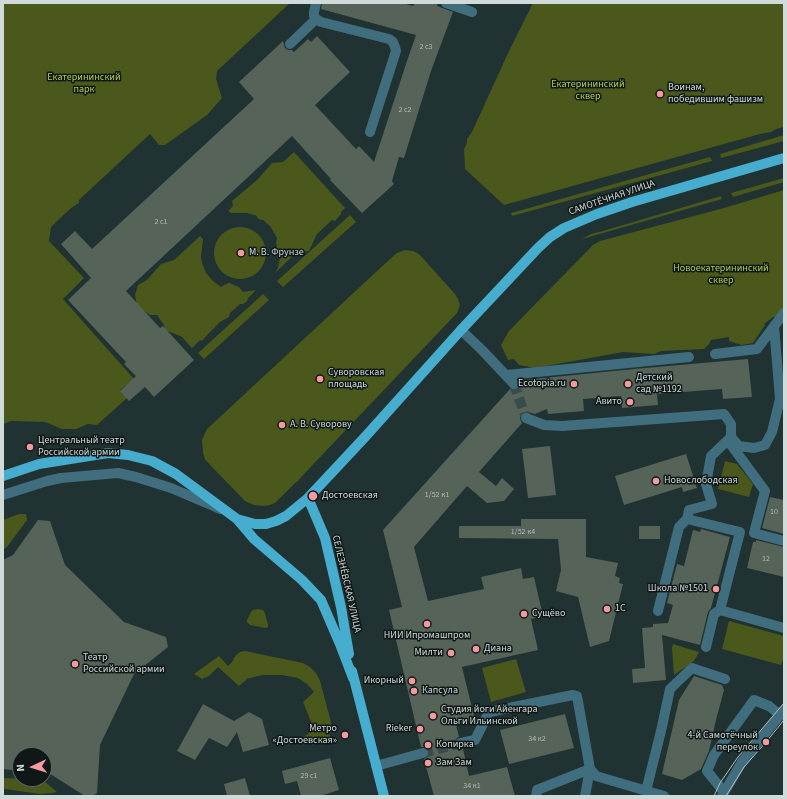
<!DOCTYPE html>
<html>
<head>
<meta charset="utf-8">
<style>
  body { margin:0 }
  #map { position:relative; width:787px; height:799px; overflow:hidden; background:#203231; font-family:"Source Sans 3",sans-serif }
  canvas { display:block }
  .frame { position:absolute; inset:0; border:4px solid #cfdad9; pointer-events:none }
  .north { position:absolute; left:12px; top:747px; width:40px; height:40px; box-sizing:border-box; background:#101817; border:1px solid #5c6665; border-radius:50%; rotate:266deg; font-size:11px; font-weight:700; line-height:16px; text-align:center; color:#cfdad9 }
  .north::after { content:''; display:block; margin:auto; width:14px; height:18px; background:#f49aa0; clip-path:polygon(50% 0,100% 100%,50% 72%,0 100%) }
</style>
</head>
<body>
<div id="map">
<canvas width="787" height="799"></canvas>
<div class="frame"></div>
<div class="north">N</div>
</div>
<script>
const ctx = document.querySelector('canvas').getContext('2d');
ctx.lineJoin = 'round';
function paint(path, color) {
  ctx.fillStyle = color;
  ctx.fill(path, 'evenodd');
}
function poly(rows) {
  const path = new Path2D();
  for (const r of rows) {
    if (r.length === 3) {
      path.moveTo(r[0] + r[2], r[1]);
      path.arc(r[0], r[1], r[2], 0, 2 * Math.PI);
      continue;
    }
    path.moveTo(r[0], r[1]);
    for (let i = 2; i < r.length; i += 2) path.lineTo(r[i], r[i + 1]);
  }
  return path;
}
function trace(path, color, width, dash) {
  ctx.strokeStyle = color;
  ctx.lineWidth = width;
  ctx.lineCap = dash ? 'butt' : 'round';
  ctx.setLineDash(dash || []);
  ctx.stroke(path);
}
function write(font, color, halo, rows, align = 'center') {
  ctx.font = font + ' "Source Sans 3",sans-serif';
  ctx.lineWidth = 3;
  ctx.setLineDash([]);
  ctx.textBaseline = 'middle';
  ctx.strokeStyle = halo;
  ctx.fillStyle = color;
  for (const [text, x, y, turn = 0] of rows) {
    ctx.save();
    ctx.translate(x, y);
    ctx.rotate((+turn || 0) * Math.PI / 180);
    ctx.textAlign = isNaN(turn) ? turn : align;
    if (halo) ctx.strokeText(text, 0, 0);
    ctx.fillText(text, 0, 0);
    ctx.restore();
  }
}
const green = poly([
  [3,3,290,3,217,71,216,79,222,98,207,115,165,145,159,145,150,134,79,200,79,203,71,208,51,227,49,241,84,278,63,299,134,379,120,390,127,398,97,425,88,424,76,429,62,429,45,422,11,421,3,424],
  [533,3,784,3,784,127,776,129,771,132,760,134,504,205,465,169,464,149,467,143,467,139,472,132,508,53],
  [784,135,784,141,721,158,720,154],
  [294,152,345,208,341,212,341,214,335,221,332,220,317,234,309,251,297,252,275,273,278,268,280,257,278,253,276,243,277,238,270,226,263,220,258,219,257,216,247,213,231,213,228,211,233,206,232,201,257,180,272,163,283,162],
  [710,157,712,161,512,216,511,213],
  [784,178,784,182,733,197,731,193],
  [784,190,784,317,773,317,764,324,765,325,753,343,742,345,729,341,729,337,711,340,709,344,704,349,661,351,654,354,623,352,535,368,519,365,514,359,508,360,501,345,509,331,593,245,600,241,724,208],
  [721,196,722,199,582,239,591,234,603,231],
  [350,215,356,222,283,287,277,281],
  [240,253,26],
  [200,236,203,239,201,256,202,263,206,273,213,281,221,287,224,285,229,283,239,287,243,292,256,290,248,298,247,301,243,304,240,304,230,313,229,317,220,322,209,333,202,341,200,340,192,348,182,337,180,336,165,330,164,325,157,315,150,315,137,306,135,295,138,285,147,280,161,264,174,260],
  [405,250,413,251,419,254,455,294,458,299,460,305,457,313,304,474,298,481,294,484,275,503,270,505,264,506,254,505,245,501,213,468,205,459,203,453,202,440,207,429,390,259,397,253],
  [263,294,269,300,204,359,198,353],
  [725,461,737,464,753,484,749,497,718,489],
  [19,514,26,514,27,520,7,547,3,550,3,520],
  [258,609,263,610,265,613,268,625,268,627,266,628,250,625,247,622,247,620,251,612,253,610],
  [729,621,784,636,784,656,781,665,722,649],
  [673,644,699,652,694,661,674,675,672,648],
  [245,651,303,663,310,667,316,673,320,681,331,722,331,725,327,729,331,738,300,740,314,729,303,702,314,692,307,684,298,678,282,675,262,675,246,679,246,680,239,686,218,667,209,676,202,679,194,674,219,656,228,666,233,661,234,658,237,654,240,652],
  [516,659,526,692,491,702,482,668],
  [3,778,32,779,45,782,57,792,52,793,40,794,5,789,3,788]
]);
const building = poly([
  [322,3,402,3,413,6,415,3,438,3,437,6,453,12,431,71,404,158,399,157,392,181,394,184,362,213,330,180,331,179,292,136,126,291,160,328,163,326,194,360,154,397,145,387,129,401,120,391,136,376,124,364,126,362,68,300,91,278,61,244,75,231,92,249,254,99,239,82,283,41,285,48,288,50,292,50,294,52,308,39,311,42,317,36,350,72,315,105,356,149,359,146,374,162,407,61,416,35,321,9],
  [748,359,752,397,723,399,722,389,657,394,658,405,622,408,621,396,583,399,584,411,548,414,547,409,535,414,528,412,522,413,520,415,520,419,522,423,479,472,496,486,502,478,514,489,504,501,487,503,467,486,414,547,428,601,484,589,481,577,521,568,523,579,534,577,543,616,531,619,538,650,462,667,475,720,456,724,459,737,457,738,455,741,455,745,459,749,463,749,469,776,507,767,515,796,434,796,424,759,428,757,429,752,427,748,424,747,421,747,389,610,402,607,383,530,510,389,515,390,519,388,520,385,520,382,524,380,634,369],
  [550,446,556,495,528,498,522,449],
  [686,454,697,488,683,492,682,487,624,505,615,476],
  [770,497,784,500,784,534,762,528],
  [521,519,586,519,586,557,618,563,615,576,620,578,619,583,623,584,609,641,590,647,578,597,556,591,561,570,558,539,459,538,459,526,521,526],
  [38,520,50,521,65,565,124,622,166,637,168,647,134,674,100,745,97,793,92,796,85,796,44,770,44,755,20,755,20,771,3,769,3,560,13,555],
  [639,526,660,526,660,539,639,539],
  [701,529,730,537,711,608,708,612,700,645,662,635,666,680,633,683,632,669,645,668,642,628,653,627,653,624,668,623,673,605,667,603,677,564,684,566,693,530,700,532],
  [756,540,784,547,784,577,747,568,753,542,756,542],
  [694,676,722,685,724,690,716,720,709,751,701,769,682,780,662,774,679,700],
  [203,704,234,721,249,712,262,719,269,745,243,752,237,732,227,747,209,738,195,760,177,751],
  [565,714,574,748,509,764,500,730],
  [330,758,339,790,320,796,301,796,297,781,285,784,282,771],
  [245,778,250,796,227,796,224,784]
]);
const minorTunnel = poly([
  [514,384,526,418],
  [423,753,461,743]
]);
const minor = poly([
  [316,3,314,12,314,16,316,19,321,22,389,39,393,42,395,47,396,51,370,132],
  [446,3,472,12],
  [290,44,316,19],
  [461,330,482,350,514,384],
  [715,354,757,349,784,313],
  [507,375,689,357],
  [526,418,544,425,562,426,724,414,731,424,731,437,739,446,754,448,765,445,772,432,780,399,774,326],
  [729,442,765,491,754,533,784,541],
  [3,495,47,481,61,478,118,473,136,477,171,488,211,505,220,509],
  [720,610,740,532,687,519,689,510,712,504,706,484,711,456,731,437],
  [658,611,679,527,687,519],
  [706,647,714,614,720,610,784,628],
  [461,743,475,740,489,712,573,695,577,696,590,769,596,776,664,796],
  [376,766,423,753],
  [646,791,661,731,670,689,692,668,725,679],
  [724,792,707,771,714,755,754,700,769,706,780,715],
  [536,796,537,790,590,769],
  [585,796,590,769],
  [722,796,742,762,784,710]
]);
const major = poly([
  [3,476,39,464,108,453,128,455,152,461,176,474,237,519,254,539,302,580,321,600,340,644,353,678],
  [308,498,325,538,341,607,349,654],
  [237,519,255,524,266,524,276,521,286,516,308,498,365,437,461,330,538,248,550,237,564,228,597,214,632,202,784,158],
  [352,671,384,796]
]);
const tram = poly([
  [714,796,720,783,738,757,784,703],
  [726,796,744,767,766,742,784,720]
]);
const markers = [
  [660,94,4,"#f49aa0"],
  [241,253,4,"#f49aa0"],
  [320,379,4,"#f49aa0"],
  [574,384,4,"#f49aa0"],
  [628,384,4,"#f49aa0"],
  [630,402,4,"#f49aa0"],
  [282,425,4,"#f49aa0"],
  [30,447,4,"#f49aa0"],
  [656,481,4,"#f49aa0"],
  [313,496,5,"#f49aa0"],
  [716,589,4,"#f49aa0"],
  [607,609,4,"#f49aa0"],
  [524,614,4,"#f49aa0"],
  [427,624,4,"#f49aa0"],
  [476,649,4,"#f49aa0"],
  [451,653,4,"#f49aa0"],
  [75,664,4,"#f49aa0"],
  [412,681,4,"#f49aa0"],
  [414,691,4,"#f49aa0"],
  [433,716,4,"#f49aa0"],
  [420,729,4,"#f49aa0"],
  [345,735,4,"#f49aa0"],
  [766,742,4,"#f49aa0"],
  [428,745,4,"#f49aa0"],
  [428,763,4,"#f49aa0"]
];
const numberNames = [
  ["2 с3",426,47],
  ["2 с2",405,110],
  ["2 с1",161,222],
  ["1/52 к1",437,495],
  ["10",774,512],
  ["1/52 к4",523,532],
  ["12",766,559],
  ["34 к2",537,739],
  ["29 с1",309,776],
  ["34 к1",472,786]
];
const parkNames = [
  ["Екатерининский",84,78],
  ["парк",84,90],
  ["Екатерининский",588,85],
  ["сквер",588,97],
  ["Новоекатерининский",721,269],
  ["сквер",721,281]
];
const poiNames = [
  ["Воинам,",668,88],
  ["победившим фашизм",668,100],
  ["М. В. Фрунзе",249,253],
  ["Суворовская",328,373],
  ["площадь",328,385],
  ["Детский",636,378],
  ["сад №1192",636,390],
  ["Ecotopia.ru",566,384,"right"],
  ["Авито",622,402,"right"],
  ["А. В. Суворову",290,425],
  ["Центральный театр",38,441],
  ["Российской армии",38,453],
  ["Новослободская",664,481],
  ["Достоевская",322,496],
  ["Школа №1501",708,589,"right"],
  ["1С",615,609],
  ["Сущёво",532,614],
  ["НИИ Ипромашпром",427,636,"center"],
  ["Диана",484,649],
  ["Милти",443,653,"right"],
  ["Театр",83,658],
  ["Российской армии",83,670],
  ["Икорный",404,681,"right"],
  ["Капсула",422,691],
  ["Студия йоги Айенгара",441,710],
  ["Ольги Ильинской",441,722],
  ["Метро",337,729,"right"],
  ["«Достоевская»",337,741,"right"],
  ["Rieker",412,729,"right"],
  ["4-й Самотёчный",758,736,"right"],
  ["переулок",758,748,"right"],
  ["Копирка",436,745],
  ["Зам Зам",436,763]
];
const streetNames = [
  ["САМОТЁЧНАЯ УЛИЦА",612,198,-19],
  ["СЕЛЕЗНЁВСКАЯ УЛИЦА",346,584,77]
];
paint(green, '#4b581b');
paint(building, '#556359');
trace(minorTunnel, '#3a4b4a', 10, [10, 5]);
trace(minor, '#416e7f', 10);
trace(major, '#47adcf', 10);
trace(tram, '#b3bfbe', 1);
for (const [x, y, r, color] of markers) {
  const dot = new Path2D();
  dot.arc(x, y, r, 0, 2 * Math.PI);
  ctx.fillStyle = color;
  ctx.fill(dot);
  trace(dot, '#101817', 1.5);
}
write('8px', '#b0bcb9', null, numberNames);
write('10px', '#b3cd4f', '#101817', parkNames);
write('10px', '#cfdad9', '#101817', poiNames, 'left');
write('10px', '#cfdad9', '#101817', streetNames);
</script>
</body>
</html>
